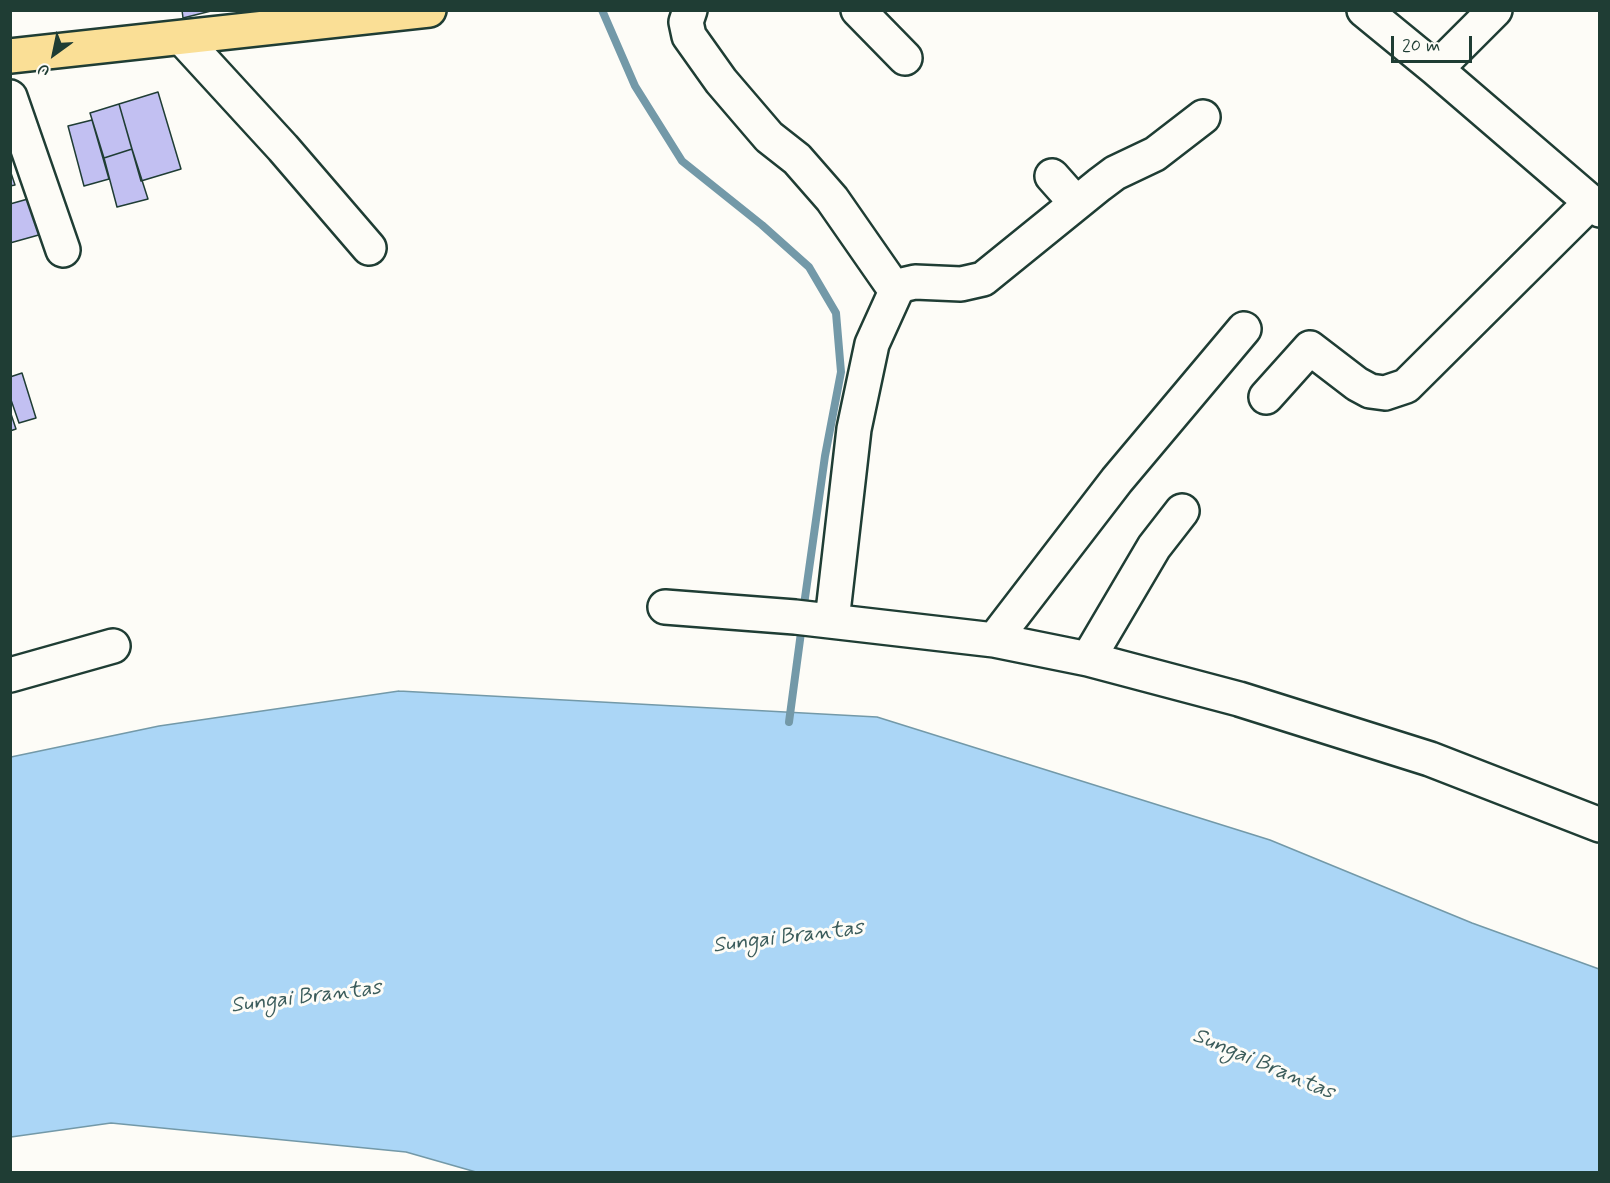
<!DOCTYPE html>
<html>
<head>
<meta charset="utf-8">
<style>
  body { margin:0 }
  #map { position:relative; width:1610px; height:1183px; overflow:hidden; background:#fdfcf7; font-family:Mynerve,sans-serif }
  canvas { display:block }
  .frame { position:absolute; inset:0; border:12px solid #1f3d34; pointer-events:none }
  .north { position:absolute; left:24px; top:24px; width:60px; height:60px; -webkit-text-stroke:4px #fdfcf7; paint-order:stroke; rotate:213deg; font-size:16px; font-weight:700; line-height:24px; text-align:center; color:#1f3d34 }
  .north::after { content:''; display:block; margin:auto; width:21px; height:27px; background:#1f3d34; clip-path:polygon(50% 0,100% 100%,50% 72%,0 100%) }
  .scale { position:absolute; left:1391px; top:36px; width:81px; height:27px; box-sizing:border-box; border:3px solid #1f3d34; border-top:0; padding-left:8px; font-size:18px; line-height:21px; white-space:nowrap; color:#1f3d34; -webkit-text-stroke:4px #fdfcf7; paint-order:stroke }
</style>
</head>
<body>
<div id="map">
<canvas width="1610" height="1183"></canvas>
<div class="frame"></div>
<div class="north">U</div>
<div class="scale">20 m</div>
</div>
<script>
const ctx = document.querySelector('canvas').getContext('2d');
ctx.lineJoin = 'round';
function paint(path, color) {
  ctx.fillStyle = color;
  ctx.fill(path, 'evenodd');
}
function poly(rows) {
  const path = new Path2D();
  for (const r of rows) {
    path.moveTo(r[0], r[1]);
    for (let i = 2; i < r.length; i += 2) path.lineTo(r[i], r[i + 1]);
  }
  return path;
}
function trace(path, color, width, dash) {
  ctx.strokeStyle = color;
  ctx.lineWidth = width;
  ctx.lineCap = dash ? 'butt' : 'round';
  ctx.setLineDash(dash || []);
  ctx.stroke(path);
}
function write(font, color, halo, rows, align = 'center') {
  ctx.font = font + ' Mynerve,sans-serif';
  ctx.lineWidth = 6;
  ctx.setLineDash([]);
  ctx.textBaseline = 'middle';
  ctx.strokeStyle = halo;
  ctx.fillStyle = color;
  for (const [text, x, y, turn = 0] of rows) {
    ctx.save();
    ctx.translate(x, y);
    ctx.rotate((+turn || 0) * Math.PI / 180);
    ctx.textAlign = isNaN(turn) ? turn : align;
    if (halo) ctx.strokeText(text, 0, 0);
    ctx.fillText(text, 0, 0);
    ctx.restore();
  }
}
const water = poly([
  [399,691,877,717,1270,840,1472,923,1599,969,1599,1172,476,1172,406,1152,111,1123,11,1137,11,757,159,726,399,691]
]);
const stream = poly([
  [602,10,635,86,682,161,762,225,809,267,836,313,841,372,825,456,803,612],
  [789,722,802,625]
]);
const building = poly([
  [182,10,215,10,183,18,182,10],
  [158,92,181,169,141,181,119,104,158,92],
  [119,104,132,149,104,158,90,113,119,104],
  [92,120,109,179,84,186,68,126,92,120],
  [132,149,148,199,117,207,104,158,132,149],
  [10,170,15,185,10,186,10,170],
  [42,195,53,231,10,243,10,204,42,195],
  [22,373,36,418,19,423,10,397,10,377,22,373],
  [10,411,16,429,10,431,10,411]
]);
const minor = poly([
  [690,10,686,22,689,36,721,81,769,137,797,159,832,199,896,291],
  [858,10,905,58],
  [1364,10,1436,69,1600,210],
  [183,39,283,148,369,248],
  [1436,69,1495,10],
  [10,97,63,250],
  [1052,176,1076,203],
  [1266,397,1310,348,1357,384,1370,391,1385,393,1406,386,1590,203],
  [665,607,795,617,994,640,1088,659,1239,699,1430,759,1600,825],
  [832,621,854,429,872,344,896,291,902,285,915,282,961,284,983,279,1099,185,1115,173,1155,154,1203,117],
  [994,640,1117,480,1244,329],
  [1088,659,1154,547,1182,511],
  [10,675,113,646]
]);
const highway = poly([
  [10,56,429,10]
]);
const waterNames = [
  ["Sungai Brantas",788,938,-7],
  ["Sungai Brantas",306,998,-7],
  ["Sungai Brantas",1263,1065,23]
];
paint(water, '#abd6f6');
trace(water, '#7399a8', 1.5);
trace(stream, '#7399a8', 8);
paint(building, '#c2c0f2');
trace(building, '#1f3d34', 1.5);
trace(minor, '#1f3d34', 38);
trace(highway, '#1f3d34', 38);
trace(minor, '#fdfcf7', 33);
trace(highway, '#fadf96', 33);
write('italic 22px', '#3b5c5b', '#fdfcf7', waterNames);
</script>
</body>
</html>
